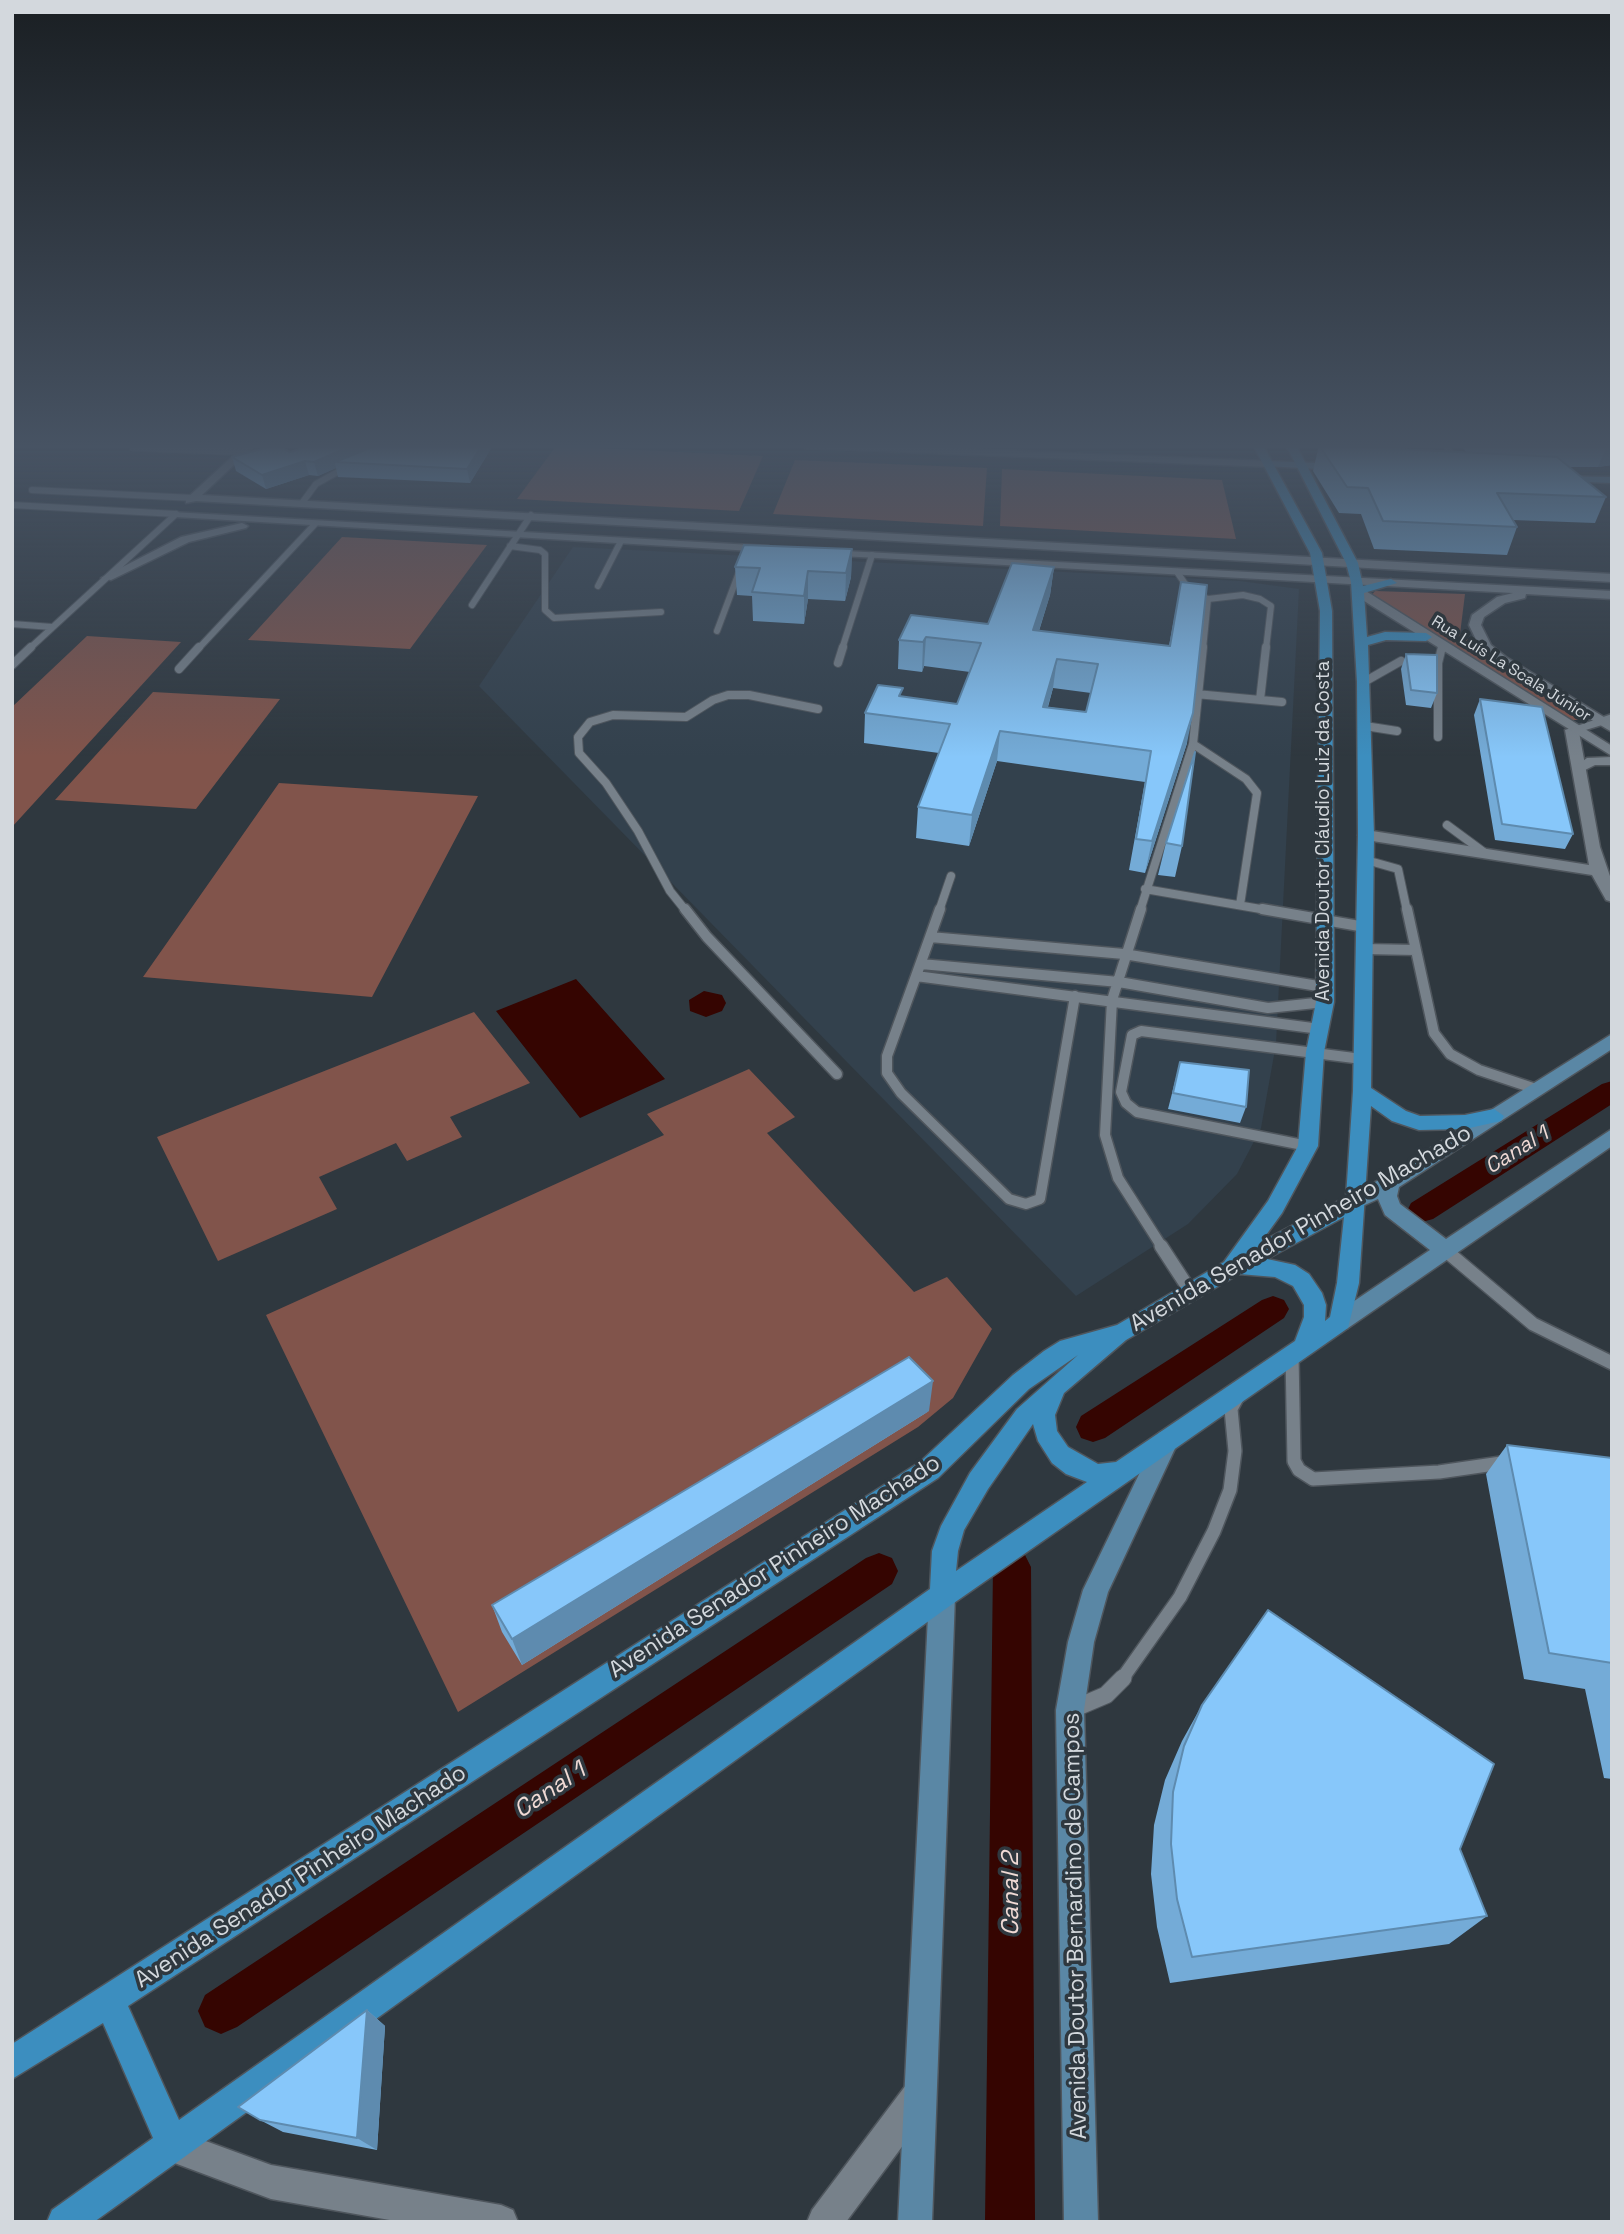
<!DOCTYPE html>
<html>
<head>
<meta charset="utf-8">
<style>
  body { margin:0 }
  #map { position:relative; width:1624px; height:2234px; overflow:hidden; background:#2f383f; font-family:"Space Grotesk",sans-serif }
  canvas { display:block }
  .frame { position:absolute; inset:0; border:14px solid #d3d8dd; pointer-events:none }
</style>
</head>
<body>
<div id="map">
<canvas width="1624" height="2234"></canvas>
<div class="frame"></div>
</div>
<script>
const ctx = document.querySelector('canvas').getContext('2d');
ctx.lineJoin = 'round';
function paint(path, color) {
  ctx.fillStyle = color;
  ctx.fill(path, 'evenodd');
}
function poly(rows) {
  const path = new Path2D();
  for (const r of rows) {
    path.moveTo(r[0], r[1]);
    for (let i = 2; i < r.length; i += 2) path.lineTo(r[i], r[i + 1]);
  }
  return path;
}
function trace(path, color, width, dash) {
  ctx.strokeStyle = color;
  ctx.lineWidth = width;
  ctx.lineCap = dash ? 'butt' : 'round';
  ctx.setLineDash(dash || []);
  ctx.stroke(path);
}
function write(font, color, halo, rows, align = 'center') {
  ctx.font = font + ' "Space Grotesk",sans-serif';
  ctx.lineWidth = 7;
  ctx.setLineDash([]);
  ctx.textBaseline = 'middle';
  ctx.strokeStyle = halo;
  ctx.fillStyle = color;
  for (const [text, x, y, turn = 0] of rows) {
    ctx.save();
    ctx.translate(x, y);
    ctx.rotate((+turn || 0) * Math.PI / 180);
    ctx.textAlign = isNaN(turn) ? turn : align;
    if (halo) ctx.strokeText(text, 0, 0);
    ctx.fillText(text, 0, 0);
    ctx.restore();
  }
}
const built = poly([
  [573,547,1240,581,1299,589,1276,1044,1261,1128,1237,1174,1188,1224,1076,1296,479,686]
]);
const green = poly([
  [556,446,763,456,739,511,517,499],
  [795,460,987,468,983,526,773,514],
  [1002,469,1222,480,1236,539,1000,526],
  [342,537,487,545,410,649,248,640],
  [1375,591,1465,594,1460,634,1585,720,1565,720,1371,596],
  [87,636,181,642,12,827,12,707],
  [153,692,280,699,196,809,55,800],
  [279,783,478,796,372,997,143,977],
  [474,1012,530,1083,450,1117,462,1137,407,1161,396,1143,319,1177,337,1209,218,1261,157,1137],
  [749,1069,795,1117,767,1133,914,1292,947,1277,992,1329,953,1398,918,1427,458,1712,266,1315,664,1135,647,1114]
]);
const water = poly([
  [576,979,665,1079,580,1118,496,1011],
  [704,991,722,995,726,1003,722,1011,706,1017,690,1011,689,1000]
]);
const canal = poly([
  [1612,1081,1612,1104,1433,1219,1422,1222,1411,1219,1407,1211,1411,1203,1602,1084,1612,1081],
  [1273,1296,1284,1300,1289,1309,1284,1318,1105,1438,1093,1442,1081,1438,1076,1427,1081,1416,1262,1300,1273,1296],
  [1012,1549,1025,1555,1031,1567,1035,2222,985,2222,993,1567,999,1555,1012,1549],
  [879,1553,892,1558,898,1571,892,1584,237,2027,221,2034,205,2027,198,2011,205,1995,866,1558,879,1553]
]);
const serviceFar4 = poly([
  [1446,445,1456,464],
  [133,448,243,452],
  [32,490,193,498],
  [302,503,316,484,350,465],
  [12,505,176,514],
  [510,546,540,550,545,554,545,610,554,618,661,612],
  [1177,572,1190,591,1208,599,1243,595,1260,599,1271,606,1266,649],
  [598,586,621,541],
  [472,605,531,515],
  [12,624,52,627],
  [717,631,741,567],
  [29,649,176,514],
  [198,649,315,524],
  [842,649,872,555],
  [1203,649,1208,599]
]);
const serviceFar3 = poly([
  [838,663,843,647],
  [12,665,31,647],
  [179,669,199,647],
  [1364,682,1401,661],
  [1196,694,1282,702],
  [1260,700,1266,647],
  [1365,726,1397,731],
  [1438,737,1438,663,1442,647],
  [1193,744,1246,779,1257,793,1240,905],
  [1447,825,1485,853],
  [1366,860,1398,869,1407,911],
  [1145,889,1272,911],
  [686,911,670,891,638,831,606,783,579,753,578,737,590,722,613,715,686,717,713,700,728,695,749,695,818,709],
  [939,911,951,876],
  [1140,911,1193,744,1203,647]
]);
const serviceFar2 = poly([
  [685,909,707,937,837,1074],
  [940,909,930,937,1124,954,1324,987],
  [1141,909,1112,1000,1105,1135,1118,1178,1162,1247],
  [1262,909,1365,927],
  [1407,909,1434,1033,1450,1054,1479,1070,1536,1089],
  [930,937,916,976,1320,1029],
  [1364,949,1416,950],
  [921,964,1119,982,1268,1008,1325,1002],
  [916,976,887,1056,887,1073,901,1093,1009,1199,1026,1204,1040,1199,1075,996],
  [1308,1146,1137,1112,1126,1103,1121,1092,1132,1035,1141,1031,1362,1059]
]);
const serviceFar1 = poly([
  [1161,1246,1191,1292],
  [1445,1250,1533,1324,1612,1363],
  [1292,1355,1294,1461,1299,1470,1313,1479,1439,1472,1508,1462],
  [1122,1679,1180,1597,1214,1531,1230,1490,1235,1451,1231,1409,1237,1398]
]);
const service = poly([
  [1073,1709,1106,1695,1123,1678]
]);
const minor = poly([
  [1612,714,1612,722,1579,732,1600,847,1612,882,1612,902,1606,900,1592,875,1366,840,1358,835,1366,830,1589,865,1565,730,1612,714],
  [918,2081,930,2085,934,2097,930,2109,846,2222,807,2222,812,2210,906,2085,918,2081],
  [173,2129,271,2165,501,2205,513,2210,518,2222,401,2222,271,2199,161,2158,156,2146,161,2134,173,2129]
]);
const tertiary = poly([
  [245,445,255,445,202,495,1612,574,1612,582,196,501,186,503,186,499,245,445],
  [800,445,867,445,1269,461,1274,464,1269,467,805,448,800,445],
  [172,512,769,546,775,549,769,552,176,517,171,514,172,512],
  [242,523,248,526,246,528,189,542,111,580,101,578,181,537,242,523],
  [827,550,1612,591,1612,599,1526,594,1525,598,1505,603,1484,617,1481,625,1491,645,1506,657,1612,722,1612,732,1496,663,1481,650,1469,625,1472,615,1497,597,1513,593,823,555,823,551,827,550],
  [1353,588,1361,588,1612,746,1612,756,1353,594,1353,588],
  [1612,757,1612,765,1595,765,1579,773,1572,769,1587,758,1612,757]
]);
const secondary = poly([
  [1269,461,1338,464,1343,467,1338,470,1265,466,1265,462,1269,461],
  [1556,476,1612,477,1612,483,1560,481,1555,478,1556,476],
  [1612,1034,1612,1049,1399,1187,1397,1196,1400,1204,1446,1239,1612,1129,1612,1146,1348,1328,1340,1331,1332,1328,1329,1322,1332,1316,1430,1250,1385,1215,1378,1199,1356,1209,1349,1207,1346,1201,1349,1195,1383,1178,1612,1034],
  [1167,1429,1175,1433,1179,1440,1108,1592,1094,1642,1084,1710,1098,2222,1064,2222,1056,1710,1068,1642,1083,1590,1159,1433,1167,1429],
  [942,1583,951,1587,955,1596,932,2222,898,2222,929,1596,933,1587,942,1583]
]);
const primary = poly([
  [1253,445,1263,445,1322,553,1332,611,1334,1002,1324,1052,1318,1146,1282,1213,1261,1242,1346,1197,1353,1091,1358,835,1357,682,1351,582,1346,563,1286,445,1296,445,1358,563,1363,586,1391,579,1397,583,1364,593,1367,637,1385,632,1426,633,1432,637,1426,641,1386,640,1368,645,1374,835,1371,1088,1406,1111,1420,1116,1465,1115,1494,1109,1504,1116,1501,1121,1465,1129,1419,1130,1392,1121,1371,1106,1359,1283,1348,1328,951,1605,94,2222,47,2222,52,2210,153,2138,103,2023,12,2079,12,2044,920,1462,1013,1375,1044,1351,1060,1341,1117,1325,1224,1262,1268,1201,1298,1146,1306,1052,1316,1002,1320,611,1310,553,1253,445],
  [1344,1217,1337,1283,1330,1317,1325,1321,1326,1305,1322,1293,1309,1274,1295,1265,1267,1259,1344,1217],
  [1239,1274,1275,1277,1293,1286,1304,1305,1304,1317,1295,1341,1116,1462,1098,1464,1068,1447,1057,1431,1055,1415,1064,1393,1126,1340,1239,1274],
  [1078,1355,1017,1409,970,1473,941,1526,932,1551,930,1589,179,2120,128,2006,938,1478,1029,1389,1078,1355],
  [1033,1424,1038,1441,1052,1463,1066,1474,1087,1482,956,1571,958,1551,964,1530,988,1489,1033,1424]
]);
const wall = poly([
  [310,445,492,445,492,447,470,483,338,477,336,468,318,476,309,475,266,489,236,471,232,457,290,452],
  [1319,445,1466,452,1461,445,1612,445,1612,465,1598,467,1569,467,1606,497,1595,523,1513,520,1517,527,1507,555,1374,549,1361,514,1339,513,1313,471],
  [852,549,851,577,845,601,808,599,804,624,753,621,752,596,737,595,735,567],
  [1054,567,1050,595,1039,631,1169,646,1181,582,1187,743,1145,873,1129,870,1145,782,997,761,969,846,916,838,918,807,939,753,864,743,865,713,903,697,957,704,970,672,924,666,922,672,898,669,899,640,988,624],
  [1053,688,1091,693,1086,712,1048,707],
  [1406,654,1437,693,1431,708,1406,705,1401,669],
  [1480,699,1573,834,1565,849,1495,840,1474,715],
  [1166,843,1182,846,1175,877,1158,875],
  [1180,1062,1246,1107,1240,1123,1168,1109],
  [929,1411,522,1665,502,1632,492,1605],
  [1507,1445,1612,1458,1612,1779,1604,1778,1585,1689,1524,1679,1486,1474],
  [1202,1705,1460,1849,1487,1916,1449,1944,1170,1983,1157,1927,1151,1874,1154,1825,1165,1780,1182,1741],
  [367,2010,385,2026,377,2150,283,2132,260,2120]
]);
const shadedWall = poly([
  [353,445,387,445,335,462,336,468,318,476,314,462],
  [482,445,492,445,492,447,470,483,467,469],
  [1607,445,1612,445,1612,465,1598,467],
  [305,461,309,475,266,489,262,475],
  [852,549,851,577,845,601,846,573],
  [1054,567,1050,595,1030,659,1033,630],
  [808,571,808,599,804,624,804,596],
  [926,637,924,666,922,672,923,642],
  [1057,659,1053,688,1039,737,1043,707],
  [1193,713,1187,743,1145,873,1152,841],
  [1000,731,997,761,969,846,972,815],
  [933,1381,929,1411,522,1665,512,1639],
  [367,2010,385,2026,377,2150,357,2138]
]);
const building = poly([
  [276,445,290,452,310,445,353,445,314,462,305,461,262,475,232,457,276,445],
  [378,445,482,445,467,469,335,462,378,445],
  [1319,445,1557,457,1606,497,1497,493,1517,527,1383,521,1368,488,1347,487,1319,445],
  [744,545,852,549,846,573,808,571,804,596,752,592,760,568,735,567,744,545],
  [1012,563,1054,567,1033,630,1170,646,1181,582,1207,585,1193,713,1152,841,1136,839,1151,751,1000,731,972,815,918,807,950,724,865,713,878,685,903,688,899,696,957,704,981,643,926,637,923,642,899,640,911,615,988,624,1012,563],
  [1057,659,1098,664,1086,712,1043,707,1057,659],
  [1406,654,1437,655,1437,693,1411,690,1406,654],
  [1480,699,1542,707,1573,834,1502,824,1480,699],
  [1195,752,1182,846,1166,843,1195,752],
  [1180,1062,1249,1070,1246,1107,1173,1093,1180,1062],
  [909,1357,933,1381,512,1639,492,1605,909,1357],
  [1507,1445,1612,1458,1612,1663,1549,1653,1507,1445],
  [1268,1610,1494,1764,1460,1849,1487,1916,1192,1957,1177,1899,1171,1844,1173,1792,1184,1746,1202,1705,1268,1610],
  [367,2010,357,2138,260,2120,238,2107,367,2010]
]);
const farStreetnames = [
  ["Rua Luís La Scala Júnior",1511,669,32]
];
const streetNames = [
  ["Avenida Doutor Cláudio Luiz da Costa",1324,831,-90]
];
const waterNames = [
  ["Canal 1",1517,1151,-32]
];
const nearStreetnames = [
  ["Avenida Senador Pinheiro Machado",1301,1229,-30],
  ["Avenida Senador Pinheiro Machado",775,1567,-33],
  ["Avenida Senador Pinheiro Machado",301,1877,-33],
  ["Avenida Doutor Bernardino de Campos",1076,1926,-91]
];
const nearWaternames = [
  ["Canal 1",550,1791,-34],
  ["Canal 2",1011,1894,-90]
];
paint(built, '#33414d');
paint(green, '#81544b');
paint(water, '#350501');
paint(canal, '#350501');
trace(serviceFar4, '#4f565d', 8);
trace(serviceFar3, '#4f565d', 10);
trace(serviceFar2, '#4f565d', 13);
trace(serviceFar1, '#4f565d', 16);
trace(service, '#4f565d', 19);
trace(minor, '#4f565d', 3);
trace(tertiary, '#4f565d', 3);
trace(secondary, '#4f565d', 3);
trace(primary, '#4f565d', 3);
trace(serviceFar4, '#77818a', 6);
trace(serviceFar3, '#77818a', 8);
trace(serviceFar2, '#77818a', 10);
trace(serviceFar1, '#77818a', 13);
trace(service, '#77818a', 17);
paint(minor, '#77818a');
paint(tertiary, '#77818a');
paint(secondary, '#5a87a5');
paint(primary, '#3c8ebf');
paint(wall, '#74abd7');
paint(shadedWall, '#5e8baf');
paint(building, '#87c7fa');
trace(building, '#5e8baf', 2);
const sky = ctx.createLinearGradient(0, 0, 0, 757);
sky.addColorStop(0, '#1a1f23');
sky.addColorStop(0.59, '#475363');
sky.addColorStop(1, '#47536300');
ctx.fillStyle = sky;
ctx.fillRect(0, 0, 1624, 757);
write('16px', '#d3d8dd', '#2f383f', farStreetnames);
write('19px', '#d3d8dd', '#2f383f', streetNames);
write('italic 21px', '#f0dad5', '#2f383f', waterNames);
write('23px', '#d3d8dd', '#2f383f', nearStreetnames);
write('italic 24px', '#f0dad5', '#2f383f', nearWaternames);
</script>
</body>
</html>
